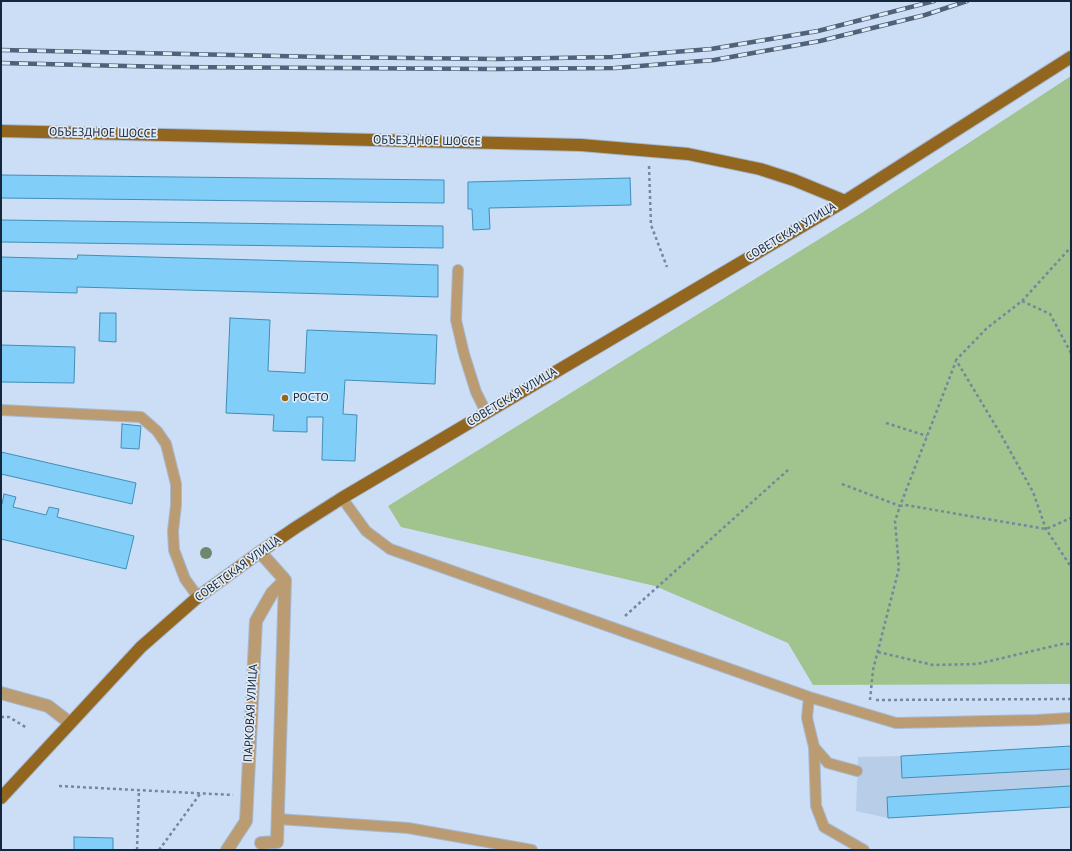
<!DOCTYPE html>
<html>
<head>
<meta charset="utf-8">
<style>
	body { margin:0 }
	#map { position:relative; width:1072px; height:851px; overflow:hidden; background:#cbdef6; font-family:"PT Sans",sans-serif }
	canvas { display:block }
	.frame { position:absolute; inset:0; border:2px solid #14273d; pointer-events:none }
</style>
</head>
<body>
<div id="map">
<canvas width="1072" height="851"></canvas>
<div class="frame"></div>
</div>
<script>
const g = document.querySelector('canvas').getContext('2d');
g.lineJoin = 'round';
function paint(path, color) {
  g.fillStyle = color;
  g.fill(path, 'evenodd');
}
function poly(rows) {
  const path = new Path2D();
  for (const r of rows) {
    path.moveTo(r[0], r[1]);
    for (let i = 2; i < r.length; i += 2) path.lineTo(r[i], r[i + 1]);
  }
  return path;
}
function trace(path, color, width, dash) {
  g.strokeStyle = color;
  g.lineWidth = width;
  g.lineCap = dash ? 'butt' : 'round';
  g.setLineDash(dash || []);
  g.stroke(path);
}
function drawText(font, color, halo, rows, align = 'center') {
  g.font = font + ' "PT Sans",sans-serif';
  g.lineWidth = 3.5;
  g.setLineDash([]);
  g.textBaseline = 'middle';
  g.strokeStyle = halo;
  g.fillStyle = color;
  for (const [text, x, y, turn = 0] of rows) {
    g.save();
    g.translate(x, y);
    g.rotate((+turn || 0) * Math.PI / 180);
    g.textAlign = isNaN(turn) ? turn : align;
    if (halo) g.strokeText(text, 0, 0);
    g.fillText(text, 0, 0);
    g.restore();
  }
}
paint(poly([
	[1071,746,1071,807,888,818,856,811,858,757,901,756]
]), '#b8cde7');
paint(poly([
	[1071,76,1071,684,813,685,788,643,655,586,401,527,388,506,863,212]
]), '#a1c38d');
const building = poly([
	[1,175,444,180,444,203,1,198,1,175],
	[630,178,631,205,489,208,490,229,473,230,472,209,468,209,468,182,630,178],
	[1,220,443,226,443,248,1,242,1,220],
	[78,255,438,265,438,297,77,287,77,293,1,291,1,257,77,259,78,255],
	[100,313,116,313,116,342,99,341,100,313],
	[230,318,270,320,268,371,305,373,307,330,437,335,435,384,345,380,343,414,357,415,355,461,322,460,323,417,307,417,307,432,273,431,274,415,226,413,230,318],
	[1,345,75,347,74,383,1,382,1,345],
	[122,424,141,426,139,449,121,448,122,424],
	[1,452,136,483,132,504,1,474,1,452],
	[4,494,16,497,13,507,46,515,49,507,59,509,57,517,134,536,126,569,1,539,1,504,2,504,4,494],
	[1071,746,1071,769,902,778,901,756,1071,746],
	[1071,786,1071,807,888,818,887,797,1071,786],
	[74,837,113,838,113,850,74,850,74,837]
]);
paint(building, '#81cef9');
trace(building, '#408eb6', 1);
const service = poly([
	[458,270,456,320,464,354,476,392,486,412],
	[1,410,141,417,157,431,166,444,176,484,176,505,173,531,174,550,185,579,198,597],
	[342,498,366,531,390,549,809,697,896,723,1037,720,1071,718],
	[809,697,807,718,814,747,828,763,857,771],
	[814,747,816,806,824,827,864,850],
	[278,819,408,828,532,850]
]);
const minor = poly([
	[260,552,285,580,277,842,261,843],
	[1,693,48,706,70,723],
	[227,850,246,821,256,621,272,593,285,580]
]);
const primary = poly([
	[1,131,581,145,688,154,760,169,794,180,845,201],
	[1,798,141,647,198,597,260,552,295,528,342,498,845,201,1071,57]
]);
trace(service, '#a6b9d1', 12);
trace(minor, '#a6b9d1', 14);
trace(primary, '#a6b9d1', 14);
trace(poly([
	[649,166,651,225,667,267],
	[1022,301,1071,247],
	[1071,353,1050,314,1022,301,987,328,956,360,1000,433,1033,492,1046,529,1071,567],
	[886,423,927,436],
	[842,484,900,506,956,361],
	[625,616,788,470],
	[878,652,933,665,977,664,1062,644,1071,644],
	[870,700,873,670,899,568,895,521,900,506,905,505,1046,529,1071,518],
	[876,700,1071,699],
	[1,717,9,717,27,728],
	[59,786,233,795],
	[137,850,139,790],
	[159,850,200,794]
]), '#74879e', 2.5, [3, 3]);
trace(service, '#bb9c72', 10);
trace(minor, '#bb9c72', 12);
trace(primary, '#93661f', 12);
const rail = poly([
	[1,50,324,57,497,59,612,57,711,49,818,31,934,1],
	[1,63,168,67,496,69,615,68,714,60,820,41,925,15,967,1]
]);
trace(rail, '#4f6279', 4.5);
trace(rail, '#e1ebf7', 3, [9]);
g.fillStyle = '#6e8870';
for (const [x, y] of [
	[206,553]
]) {
  g.beginPath();
  g.arc(x, y, 6, 0, 2 * Math.PI);
  g.fill();
}
for (const [x, y, r, color] of [
	[285,398,4,"#956515"]
]) {
  const dot = new Path2D();
  dot.arc(x, y, r, 0, 2 * Math.PI);
  g.fillStyle = color;
  g.fill(dot);
  trace(dot, '#e1ebf7', 1.5);
}
drawText('12px', '#14273d', '#e1ebf7', [
	["ОБЪЕЗДНОЕ ШОССЕ",103,133,1],
	["ОБЪЕЗДНОЕ ШОССЕ",427,141,1],
	["СОВЕТСКАЯ УЛИЦА",791,232,-31],
	["СОВЕТСКАЯ УЛИЦА",512,397,-31],
	["СОВЕТСКАЯ УЛИЦА",238,569,-36],
	["ПАРКОВАЯ УЛИЦА",251,713,-87]
]);
drawText('12px', '#14273d', '#e1ebf7', [
	["РОСТО",293,398]
], 'left');
</script>
</body>
</html>
